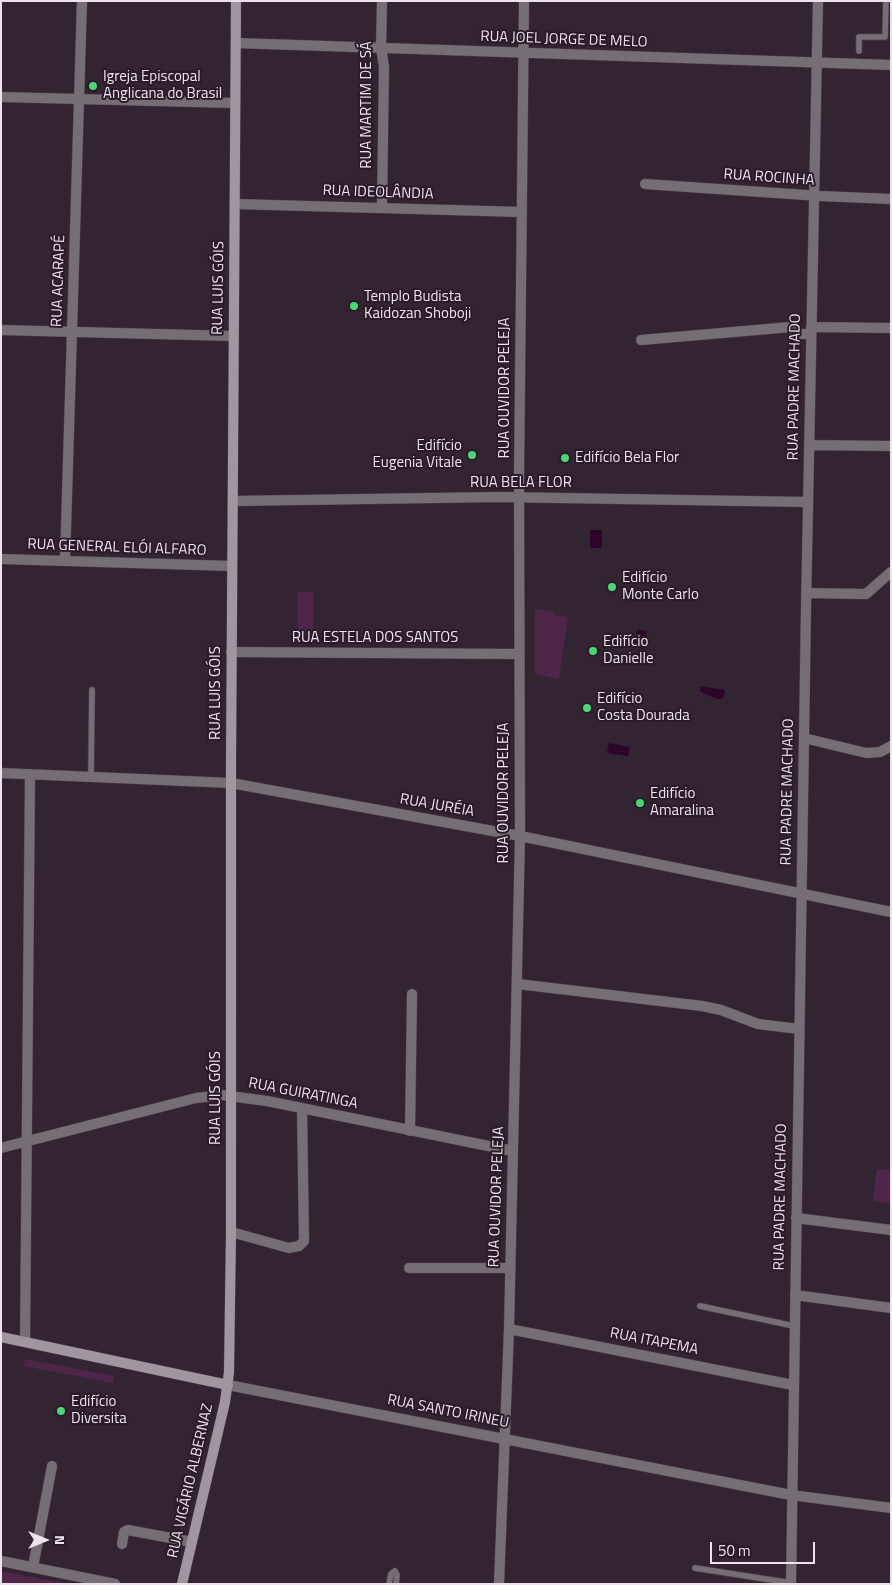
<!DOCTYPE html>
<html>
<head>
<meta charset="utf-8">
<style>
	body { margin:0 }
	#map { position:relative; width:892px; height:1585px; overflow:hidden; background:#332432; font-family:"Titillium Web",sans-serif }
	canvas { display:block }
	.frame { position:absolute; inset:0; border:2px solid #eee3ec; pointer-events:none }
	.north { position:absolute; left:20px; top:1515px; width:50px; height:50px; -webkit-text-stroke:4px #291b28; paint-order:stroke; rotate:90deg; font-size:14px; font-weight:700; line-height:20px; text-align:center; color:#eee3ec }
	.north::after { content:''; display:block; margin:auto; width:18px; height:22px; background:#eee3ec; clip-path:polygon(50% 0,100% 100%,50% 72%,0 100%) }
	.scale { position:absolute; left:710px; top:1542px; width:105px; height:22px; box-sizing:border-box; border:2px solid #eee3ec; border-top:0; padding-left:6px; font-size:15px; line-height:18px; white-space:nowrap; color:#eee3ec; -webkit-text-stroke:4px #291b28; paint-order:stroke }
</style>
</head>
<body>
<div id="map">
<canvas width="892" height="1585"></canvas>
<div class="frame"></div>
<div class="north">N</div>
<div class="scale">50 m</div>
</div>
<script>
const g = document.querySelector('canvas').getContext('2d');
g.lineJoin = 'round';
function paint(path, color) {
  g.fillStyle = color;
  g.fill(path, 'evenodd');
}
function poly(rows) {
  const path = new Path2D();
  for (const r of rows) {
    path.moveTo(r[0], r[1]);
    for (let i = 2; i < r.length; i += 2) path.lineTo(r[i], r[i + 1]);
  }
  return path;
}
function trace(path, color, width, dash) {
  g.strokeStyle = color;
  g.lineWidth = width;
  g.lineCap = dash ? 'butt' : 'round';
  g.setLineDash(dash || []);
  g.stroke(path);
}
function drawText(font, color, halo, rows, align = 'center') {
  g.font = font + ' "Titillium Web",sans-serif';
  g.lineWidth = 4;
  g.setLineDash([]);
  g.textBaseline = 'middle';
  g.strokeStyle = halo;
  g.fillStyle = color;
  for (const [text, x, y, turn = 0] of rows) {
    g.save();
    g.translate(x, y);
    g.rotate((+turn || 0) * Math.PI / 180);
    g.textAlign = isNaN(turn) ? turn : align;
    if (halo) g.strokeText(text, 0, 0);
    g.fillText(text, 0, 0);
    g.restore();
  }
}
paint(poly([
	[297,592,313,592,313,635,298,635],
	[535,609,554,612,554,615,568,617,559,679,535,674],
	[877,1169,891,1170,891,1203,873,1201],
	[25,1359,114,1376,113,1383,23,1366],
	[1,1571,70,1584,1,1584]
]), '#4e264a');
paint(poly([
	[590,530,602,530,602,548,590,548],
	[637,629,647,631,644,649,634,647],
	[701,686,725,690,723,699,717,699,703,693,700,691],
	[609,743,630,747,628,756,607,753]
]), '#2d052b');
const lane = poly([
	[859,51,859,37,885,37,886,1],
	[91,776,92,690],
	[700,1306,794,1326],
	[695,1568,791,1583],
	[389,1584,391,1574,395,1571,397,1575,396,1584]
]);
const street = poly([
	[382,1,381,48,384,66,382,208],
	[236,43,891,65],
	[1,97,235,103],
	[645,184,820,196,891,199],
	[235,204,521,212],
	[811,327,891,328],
	[1,330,233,336],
	[641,340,791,327,797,334,811,334],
	[809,445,891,446],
	[233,501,499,497,808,502],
	[1,559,232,566],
	[65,561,82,1],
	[806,593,866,594,891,572],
	[231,652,519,654],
	[804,738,866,753,880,752,891,746],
	[1,773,231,783,520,836,891,912],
	[518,984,702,1006,721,1010,758,1024,799,1029],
	[410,1131,412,994],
	[1,1148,196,1098,222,1095,267,1101,513,1151],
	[796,1218,891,1230],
	[231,1232,289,1248,299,1246,304,1241,302,1109],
	[409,1268,510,1268],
	[795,1295,891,1308],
	[509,1329,793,1385],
	[25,1342,30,774],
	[228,1385,791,1495,891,1508],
	[122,1544,124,1532,128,1530,192,1542],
	[1,1561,115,1584],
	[33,1567,52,1466],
	[499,1584,509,1329,520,836,519,477,524,1],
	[791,1584,806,607,818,1]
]);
const secondary = poly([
	[1,1337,228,1385],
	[182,1584,225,1402,229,1372,231,1232,231,763,236,1]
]);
trace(lane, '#4d3f4c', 7);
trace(street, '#4d3f4c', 11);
trace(secondary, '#4d3f4c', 11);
trace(lane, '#766e75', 5.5);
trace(street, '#766e75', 10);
trace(secondary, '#a195a0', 10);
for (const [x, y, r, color] of [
	[93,86,5,"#4ad778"],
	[354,306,5,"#4ad778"],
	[472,455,5,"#4ad778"],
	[565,458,5,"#4ad778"],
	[612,587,5,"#4ad778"],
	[593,651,5,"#4ad778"],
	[587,708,5,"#4ad778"],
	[640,803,5,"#4ad778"],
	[61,1411,5,"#4ad778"]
]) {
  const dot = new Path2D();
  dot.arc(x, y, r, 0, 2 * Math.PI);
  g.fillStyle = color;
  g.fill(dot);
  trace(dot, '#291b28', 2);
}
drawText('15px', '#eee3ec', '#291b28', [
	["RUA JOEL JORGE DE MELO",564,40,2],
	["RUA MARTIM DE SÁ",367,105,-90],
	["RUA ROCINHA",769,178,4],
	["RUA IDEOLÂNDIA",378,193,2],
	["RUA ACARAPÉ",59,281,-88],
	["RUA LUIS GÓIS",219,288,-89],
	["RUA PADRE MACHADO",795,387,-89],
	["RUA OUVIDOR PELEJA",505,388,-90],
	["RUA BELA FLOR",521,483],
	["RUA GENERAL ELÓI ALFARO",117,548,2],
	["RUA ESTELA DOS SANTOS",375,638],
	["RUA LUIS GÓIS",216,693,-90],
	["RUA PADRE MACHADO",788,792,-89],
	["RUA OUVIDOR PELEJA",504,793,-90],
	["RUA JURÉIA",437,806,10],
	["RUA GUIRATINGA",303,1094,11],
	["RUA LUIS GÓIS",216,1098,-90],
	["RUA OUVIDOR PELEJA",497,1197,-88],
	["RUA PADRE MACHADO",781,1197,-89],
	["RUA ITAPEMA",654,1342,11],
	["RUA SANTO IRINEU",448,1412,11],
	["RUA VIGÁRIO ALBERNAZ",191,1481,-77]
]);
drawText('15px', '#eee3ec', '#291b28', [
	["Igreja Episcopal",103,77],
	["Anglicana do Brasil",103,94],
	["Templo Budista",364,297],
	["Kaidozan Shoboji",364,314],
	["Edifício",462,446,"right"],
	["Eugenia Vitale",462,463,"right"],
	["Edifício Bela Flor",575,458],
	["Edifício",622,578],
	["Monte Carlo",622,595],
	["Edifício",603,642],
	["Danielle",603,659],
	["Edifício",597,699],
	["Costa Dourada",597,716],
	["Edifício",650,794],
	["Amaralina",650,811],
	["Edifício",71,1402],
	["Diversita",71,1419]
], 'left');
</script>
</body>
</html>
